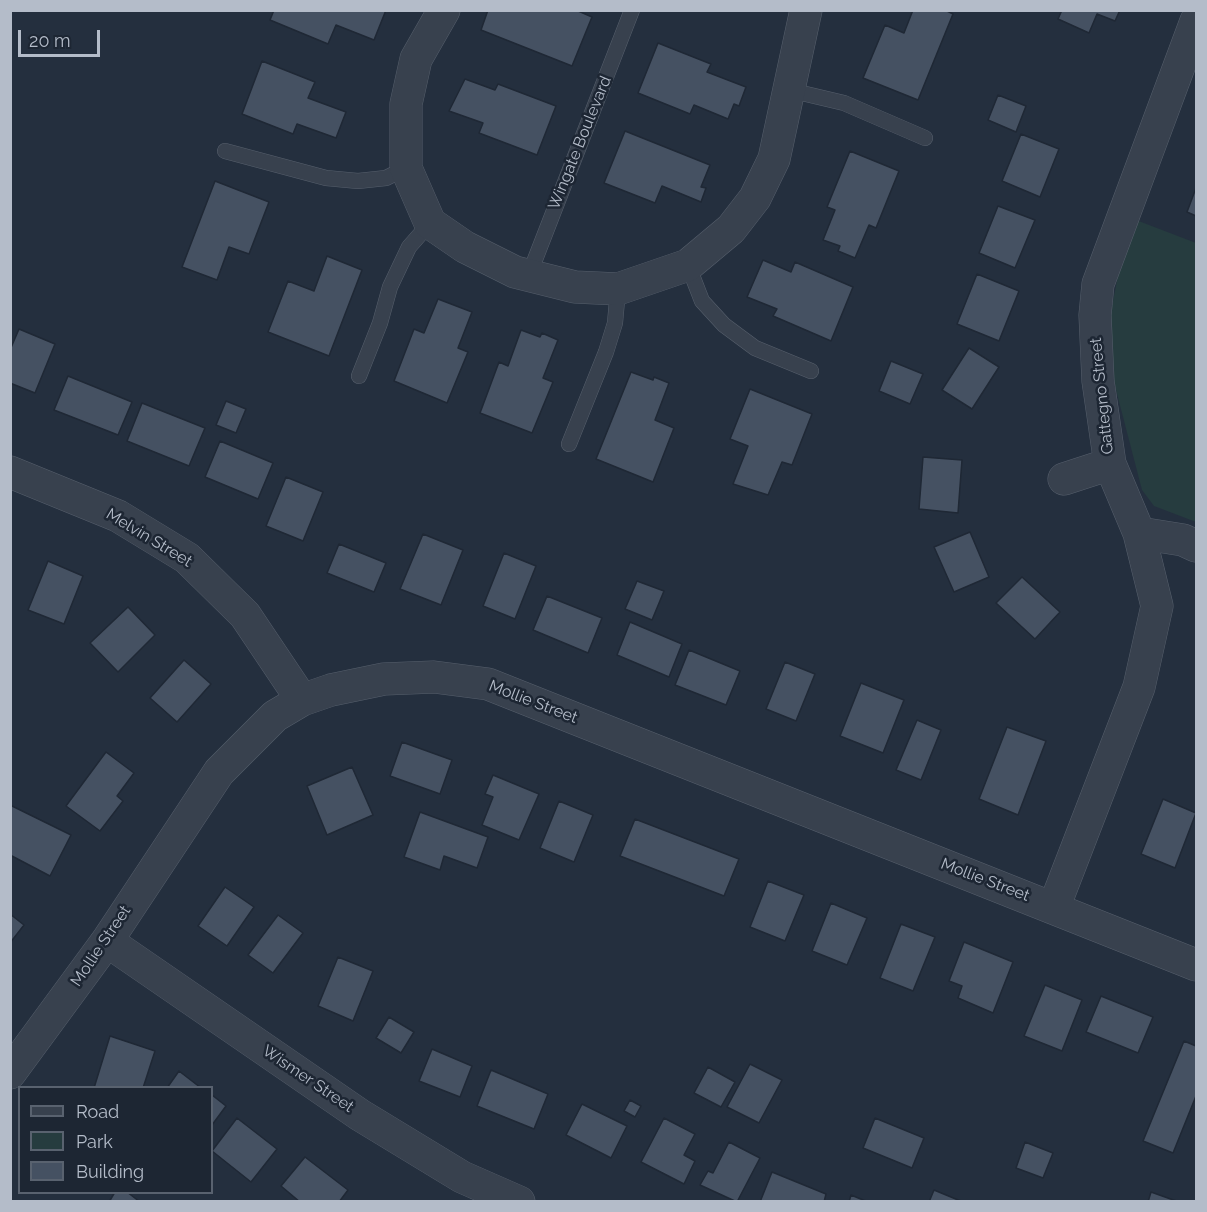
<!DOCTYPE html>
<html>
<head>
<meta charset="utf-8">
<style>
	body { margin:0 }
	#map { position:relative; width:1207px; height:1212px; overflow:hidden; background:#242f3e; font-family:Raleway,sans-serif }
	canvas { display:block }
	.frame { position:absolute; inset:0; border:12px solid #b4bcc9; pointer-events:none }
	.legend { position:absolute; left:18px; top:1086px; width:195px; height:108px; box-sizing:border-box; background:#1d2633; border:2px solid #59626f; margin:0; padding:8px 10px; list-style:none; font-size:18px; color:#b4bcc9 }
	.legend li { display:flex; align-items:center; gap:12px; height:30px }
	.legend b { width:30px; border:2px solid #59626f }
	.scale { position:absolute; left:18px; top:30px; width:82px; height:27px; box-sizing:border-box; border:3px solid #b4bcc9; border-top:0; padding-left:8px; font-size:18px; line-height:21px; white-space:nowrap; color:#b4bcc9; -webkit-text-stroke:4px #1d2633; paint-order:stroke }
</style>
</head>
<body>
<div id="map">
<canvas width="1207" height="1212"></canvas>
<div class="frame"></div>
<ul class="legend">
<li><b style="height:8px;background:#38414e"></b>Road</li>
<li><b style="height:16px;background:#263c3f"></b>Park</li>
<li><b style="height:16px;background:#455162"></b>Building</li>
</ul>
<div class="scale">20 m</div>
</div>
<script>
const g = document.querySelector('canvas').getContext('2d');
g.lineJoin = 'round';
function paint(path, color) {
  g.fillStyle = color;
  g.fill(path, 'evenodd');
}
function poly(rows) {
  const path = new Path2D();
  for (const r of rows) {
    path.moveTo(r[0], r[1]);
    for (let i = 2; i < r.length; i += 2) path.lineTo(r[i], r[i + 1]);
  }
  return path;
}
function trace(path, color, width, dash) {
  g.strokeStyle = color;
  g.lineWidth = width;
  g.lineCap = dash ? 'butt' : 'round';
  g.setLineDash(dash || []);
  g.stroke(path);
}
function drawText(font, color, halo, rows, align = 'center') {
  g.font = font + ' Raleway,sans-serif';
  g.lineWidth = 5;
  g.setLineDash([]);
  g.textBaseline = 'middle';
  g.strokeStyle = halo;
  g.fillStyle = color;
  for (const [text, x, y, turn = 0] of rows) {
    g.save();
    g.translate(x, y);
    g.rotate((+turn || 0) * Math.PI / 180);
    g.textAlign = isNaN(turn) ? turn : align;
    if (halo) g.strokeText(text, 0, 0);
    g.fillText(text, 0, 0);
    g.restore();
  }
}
paint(poly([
	[1136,220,1196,243,1196,522,1154,506,1142,490,1109,363,1109,321,1123,251]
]), '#263c3f');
const building = poly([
	[274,10,386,10,374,40,336,25,328,44,270,20,274,10],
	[488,10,576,10,592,17,572,66,481,30,488,10],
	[913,10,945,10,953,14,918,100,863,78,885,25,904,33,913,10],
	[1062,10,1120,10,1115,21,1097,14,1089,33,1058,19,1062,10],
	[658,43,711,64,707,72,746,87,739,106,734,104,728,119,694,105,690,114,638,93,658,43],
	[262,61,315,82,308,98,346,112,336,138,297,124,293,134,242,114,262,61],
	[465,79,495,90,498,84,556,106,537,155,479,133,483,123,449,111,465,79],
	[998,95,1026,106,1016,132,988,120,998,95],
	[625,131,710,165,701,187,706,188,701,202,662,186,655,203,604,183,625,131],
	[1021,134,1059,149,1040,197,1002,181,1021,134],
	[850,151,899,171,876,228,869,225,855,258,838,251,840,246,823,240,835,210,827,207,850,151],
	[215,181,269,202,249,254,229,247,217,280,182,267,215,181],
	[1196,188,1196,216,1187,212,1196,188],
	[998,206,1035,220,1015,268,979,253,998,206],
	[327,256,362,270,329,356,268,332,288,281,314,291,327,256],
	[763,260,791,272,795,262,853,287,831,341,773,316,777,309,747,297,763,260],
	[977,274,1019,291,999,341,957,324,977,274],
	[438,299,472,312,458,348,468,352,447,403,394,381,414,329,424,333,438,299],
	[19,329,55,344,35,393,10,383,10,350,19,329],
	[521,330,540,337,542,333,558,340,543,378,553,382,532,433,480,413,499,362,508,366,521,330],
	[969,348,999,367,972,409,942,390,969,348],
	[891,361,923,374,910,404,879,391,891,361],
	[631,372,653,380,654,377,669,383,655,420,674,428,653,482,596,459,631,372],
	[68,376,132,402,118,435,54,410,68,376],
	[750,389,812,414,792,465,782,462,768,495,733,484,748,446,730,439,750,389],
	[226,401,246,409,236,433,216,425,226,401],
	[142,403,205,428,189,466,127,441,142,403],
	[220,441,273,463,258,499,205,477,220,441],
	[923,457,962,460,958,513,919,509,923,457],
	[286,477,323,492,303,541,266,526,286,477],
	[970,532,989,577,954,592,934,547,970,532],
	[423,534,463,550,441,605,400,589,423,534],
	[339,544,386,563,374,592,327,573,339,544],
	[504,553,536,566,515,619,483,606,504,553],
	[48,561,83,576,64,624,28,610,48,561],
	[1022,577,1060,612,1035,639,996,603,1022,577],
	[637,581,664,591,652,620,625,609,637,581],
	[547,596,602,618,588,653,533,630,547,596],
	[128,607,155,635,118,672,90,643,128,607],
	[630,622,682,644,669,677,617,655,630,622],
	[689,650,740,671,726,705,675,685,689,650],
	[184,660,211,684,177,722,150,698,184,660],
	[785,662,815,674,796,721,766,709,785,662],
	[861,683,904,700,883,753,840,736,861,683],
	[917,720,941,730,921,780,896,770,917,720],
	[1007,727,1046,741,1018,815,979,799,1007,727],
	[402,742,452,760,440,794,390,776,402,742],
	[106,752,134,773,117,796,123,801,100,831,66,806,106,752],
	[352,767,373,815,327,835,307,786,352,767],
	[493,775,539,794,519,840,482,825,493,797,485,794,493,775],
	[1163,799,1196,813,1175,868,1141,854,1163,799],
	[559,801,593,815,574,862,540,848,559,801],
	[10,805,71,835,50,876,10,855,10,805],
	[420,812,488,837,477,868,444,856,440,870,404,857,420,812],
	[635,819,739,859,724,896,620,856,635,819],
	[768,881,804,895,785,941,750,927,768,881],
	[225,887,254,907,227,946,198,926,225,887],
	[831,903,867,918,847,965,812,951,831,903],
	[10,914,24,925,10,943,10,914],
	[278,915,303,933,273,973,248,955,278,915],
	[901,924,935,937,913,991,880,978,901,924],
	[964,942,1013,962,993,1013,958,998,962,986,949,981,964,942],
	[338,957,373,971,353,1021,318,1006,338,957],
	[1045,985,1082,1000,1062,1051,1024,1036,1045,985],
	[1101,996,1153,1017,1138,1053,1086,1032,1101,996],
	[389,1017,414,1032,401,1053,376,1038,389,1017],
	[110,1036,155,1051,143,1088,94,1088,110,1036],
	[1184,1041,1196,1046,1196,1096,1173,1153,1143,1141,1184,1041],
	[432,1049,472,1066,460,1097,419,1081,432,1049],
	[750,1064,782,1080,759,1123,727,1107,750,1064],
	[708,1067,735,1082,721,1107,694,1093,708,1067],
	[491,1070,548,1094,534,1129,477,1106,491,1070],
	[179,1071,201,1088,167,1088,179,1071],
	[212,1095,226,1106,212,1125,212,1095],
	[630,1100,641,1106,635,1117,624,1111,630,1100],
	[582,1104,627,1126,611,1158,566,1135,582,1104],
	[237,1118,277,1149,251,1182,212,1151,237,1118],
	[664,1118,695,1134,684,1155,695,1161,684,1184,641,1162,664,1118],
	[875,1118,924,1138,912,1168,863,1148,875,1118],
	[729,1142,760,1158,737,1202,700,1185,708,1171,713,1173,729,1142],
	[1025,1142,1053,1153,1043,1178,1016,1168,1025,1142],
	[305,1157,348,1190,339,1202,300,1202,281,1186,305,1157],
	[772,1172,826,1194,824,1202,760,1202,772,1172],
	[934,1190,963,1202,929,1202,934,1190],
	[115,1192,127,1192,140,1202,109,1202,115,1192],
	[1151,1192,1179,1202,1148,1202,1151,1192],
	[851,1195,868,1202,849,1202,851,1195]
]);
paint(building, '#455162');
trace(building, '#1f2835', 1.5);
const lane = poly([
	[789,90,844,103,925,138],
	[225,151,326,178,358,181,386,178,406,168],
	[688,265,702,301,724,325,755,348,811,371],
	[529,275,632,10],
	[359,376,380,323,390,287,409,247,430,223],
	[569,444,606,352,615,323,618,289]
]);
const street = poly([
	[444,10,416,59,406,104,406,168,430,223,465,247,515,272,575,287,618,289,688,265,731,229,755,198,774,159,806,10],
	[10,472,118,516,187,558,245,615,302,700],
	[1064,479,1110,464],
	[1139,533,1183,540,1196,546],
	[1054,907,1139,687,1157,606,1139,533,1110,464,1098,381,1095,315,1098,284,1196,21],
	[107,941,360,1115,462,1177,519,1202],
	[10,1073,107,941,219,772,275,716,302,700,331,690,384,679,434,677,488,684,1196,965]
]);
trace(lane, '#565f6c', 16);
trace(street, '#565f6c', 33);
trace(lane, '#38414e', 15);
trace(street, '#38414e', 32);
drawText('16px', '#b4bcc9', '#1d2633', [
	["Wingate Boulevard",580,143,-68],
	["Gattegno Street",1102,396,-96],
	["Melvin Street",149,538,31],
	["Mollie Street",533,702,21],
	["Mollie Street",985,880,21],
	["Mollie Street",101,946,-56],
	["Wismer Street",308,1079,34]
]);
</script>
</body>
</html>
